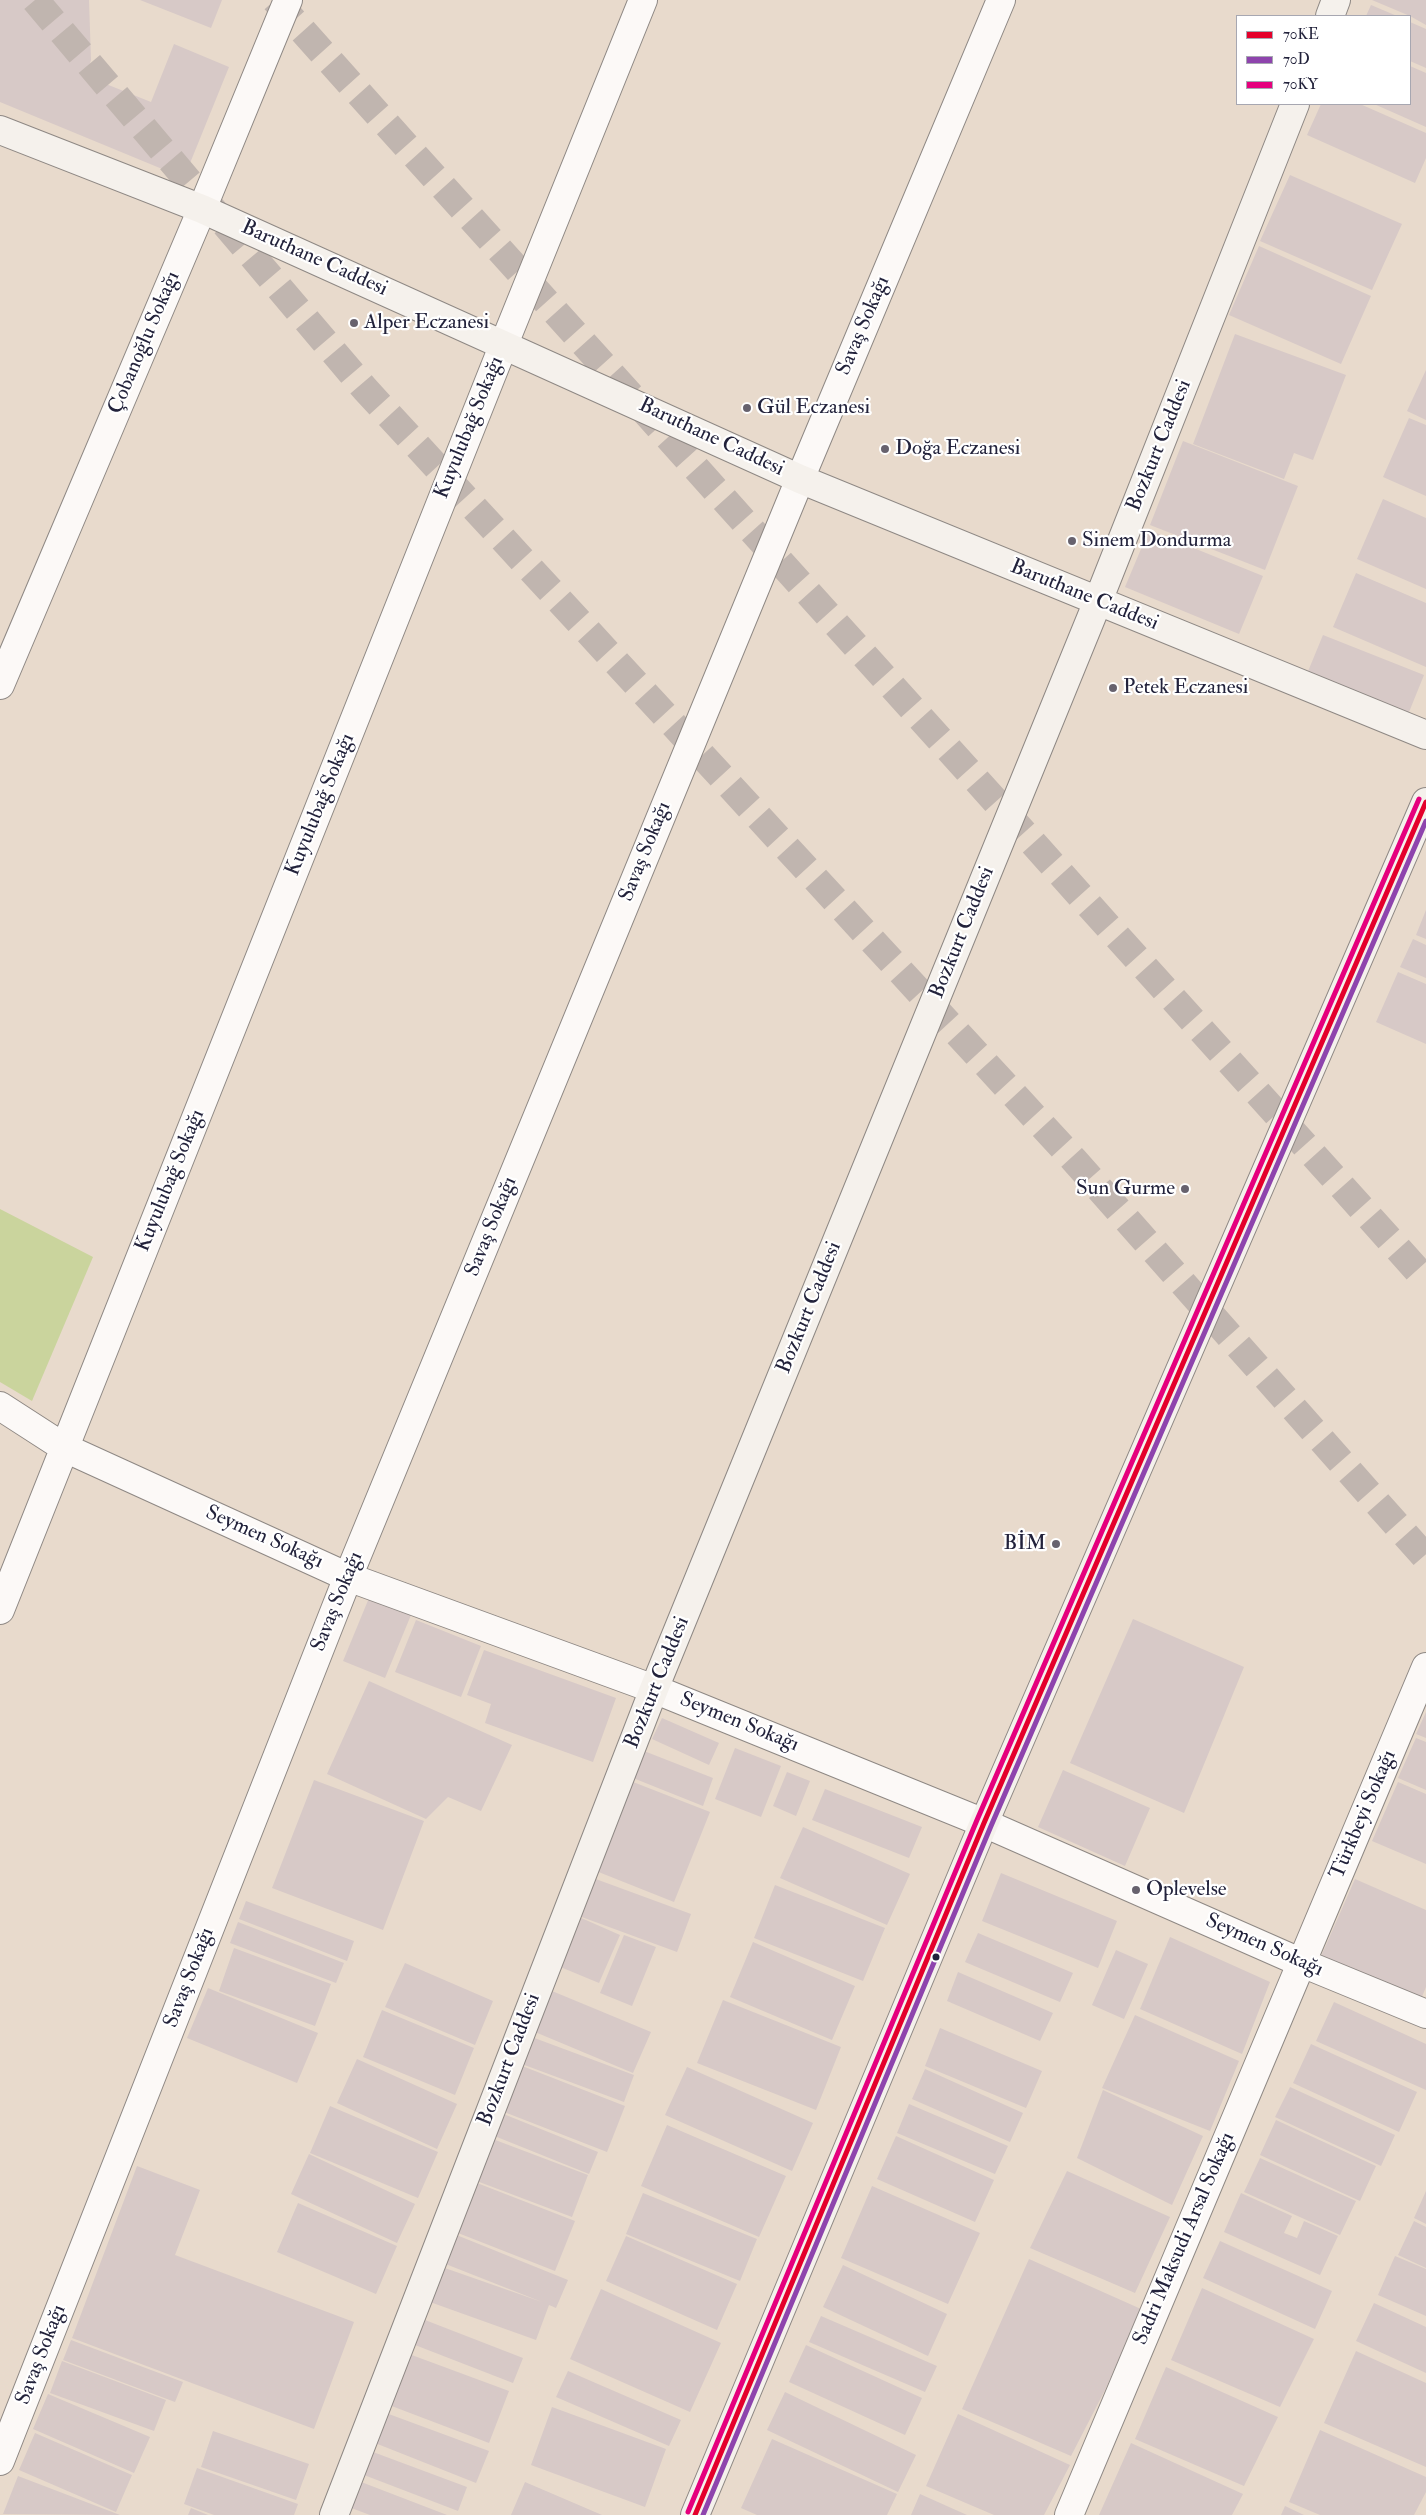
<!DOCTYPE html>
<html>
<head>
<meta charset="utf-8">
<style>
	body { margin:0 }
	#map { position:relative; width:1426px; height:2515px; overflow:hidden; background:#e8dacc; font-family:"IM FELL Double Pica",serif }
	canvas { display:block }
	.legend { position:absolute; left:1236px; top:15px; width:175px; height:90px; box-sizing:border-box; background:#fff; border:1px solid #a7a7b1; margin:0; padding:6px 9px; list-style:none; font-size:15px; color:#22223b }
	.legend li { display:flex; align-items:center; gap:10px; height:25px }
	.legend b { width:25px; border:1px solid #a7a7b1 }
</style>
</head>
<body>
<div id="map">
<canvas width="1426" height="2515"></canvas>
<ul class="legend">
<li><b style="height:6px;background:#e4002b"></b>70KE</li>
<li><b style="height:6px;background:#8e44ad"></b>70D</li>
<li><b style="height:6px;background:#e5007d"></b>70KY</li>
</ul>
</div>
<script>
const g = document.querySelector('canvas').getContext('2d');
g.lineJoin = 'round';
function paint(path, color) {
  g.fillStyle = color;
  g.fill(path, 'evenodd');
}
function poly(rows) {
  const path = new Path2D();
  for (const r of rows) {
    path.moveTo(r[0], r[1]);
    for (let i = 2; i < r.length; i += 2) path.lineTo(r[i], r[i + 1]);
  }
  return path;
}
function trace(path, color, width, dash) {
  g.strokeStyle = color;
  g.lineWidth = width;
  g.lineCap = dash ? 'butt' : 'round';
  g.setLineDash(dash || []);
  g.stroke(path);
}
function drawText(font, color, halo, rows, align = 'center') {
  g.font = font + ' "IM FELL Double Pica",serif';
  g.lineWidth = 4.5;
  g.setLineDash([]);
  g.textBaseline = 'middle';
  g.strokeStyle = halo;
  g.fillStyle = color;
  for (const [text, x, y, turn = 0] of rows) {
    g.save();
    g.translate(x, y);
    g.rotate((+turn || 0) * Math.PI / 180);
    g.textAlign = isNaN(turn) ? turn : align;
    if (halo) g.strokeText(text, 0, 0);
    g.fillText(text, 0, 0);
    g.restore();
  }
}
paint(poly([
	[0,1209,93,1257,32,1401,0,1382]
]), '#cad49d');
paint(poly([
	[0,0,89,0,91,60,86,76,151,102,174,44,229,67,184,178,0,102],
	[140,0,222,0,211,28],
	[1372,0,1426,0,1426,25,1410,16],
	[1371,5,1397,16,1366,16],
	[1410,22,1426,29,1426,68,1410,61],
	[1410,66,1426,73,1426,127,1374,104,1410,104],
	[1321,104,1360,104,1426,133,1426,158,1415,183,1307,135],
	[1290,175,1402,224,1372,290,1260,241],
	[1259,246,1371,296,1341,364,1229,315],
	[1235,334,1346,375,1313,460,1294,453,1284,479,1193,444],
	[1426,370,1426,420,1407,411],
	[1409,418,1426,425,1426,496,1383,477],
	[1183,441,1298,486,1265,570,1150,525],
	[1383,499,1426,518,1426,589,1357,559],
	[1149,530,1263,576,1239,634,1125,587],
	[1356,573,1426,603,1426,667,1333,627],
	[1323,635,1424,675,1405,722,1304,681],
	[1426,910,1426,939,1416,935],
	[1413,939,1426,945,1426,978,1400,967],
	[1398,972,1426,984,1426,1044,1376,1022],
	[369,1598,411,1615,385,1678,343,1661],
	[1133,1619,1244,1667,1184,1813,1070,1763],
	[416,1620,481,1646,461,1697,395,1672],
	[484,1650,616,1698,593,1762,485,1723,491,1704,467,1695],
	[369,1681,512,1745,481,1811,448,1797,426,1819,327,1774],
	[1426,1712,1426,1738,1416,1734],
	[662,1718,719,1743,709,1765,652,1739],
	[1416,1738,1426,1742,1426,1790,1398,1778],
	[735,1748,781,1766,761,1817,715,1799],
	[644,1751,713,1778,703,1806,633,1778],
	[1063,1770,1150,1808,1125,1866,1038,1827],
	[787,1772,810,1781,796,1816,773,1806],
	[314,1780,424,1821,383,1930,272,1888],
	[628,1780,710,1812,674,1902,591,1869],
	[1398,1782,1426,1794,1426,1864,1372,1841],
	[825,1789,922,1827,909,1858,812,1820],
	[803,1827,910,1874,887,1925,780,1878],
	[1001,1873,1117,1921,1098,1968,982,1921],
	[593,1878,691,1914,677,1952,579,1916],
	[1355,1879,1426,1910,1426,1987,1419,2004,1319,1961],
	[775,1885,885,1928,863,1981,754,1938],
	[246,1901,354,1941,347,1961,239,1919],
	[579,1917,620,1935,599,1983,558,1966],
	[238,1922,344,1963,336,1983,230,1943],
	[978,1933,1073,1973,1060,2002,965,1962],
	[624,1935,656,1947,632,2006,600,1993],
	[1170,1937,1270,1982,1242,2054,1140,2009],
	[753,1942,855,1986,832,2040,730,1997],
	[234,1948,331,1984,315,2026,219,1991],
	[1116,1950,1148,1964,1124,2019,1092,2005],
	[405,1963,493,2001,475,2045,385,2007],
	[958,1972,1053,2013,1040,2041,947,2001],
	[208,1988,318,2033,297,2083,187,2038],
	[552,1991,651,2032,633,2073,535,2032],
	[723,2000,841,2047,816,2110,697,2063],
	[1334,2002,1426,2044,1426,2090,1316,2041],
	[382,2010,474,2048,455,2095,363,2057],
	[1135,2015,1239,2061,1210,2131,1102,2088],
	[940,2028,1042,2071,1026,2108,925,2066],
	[529,2036,634,2075,624,2102,519,2063],
	[1311,2044,1417,2092,1399,2132,1293,2083],
	[357,2059,457,2104,437,2149,337,2103],
	[517,2064,625,2106,607,2152,499,2110],
	[687,2067,813,2123,792,2171,665,2115],
	[925,2069,1023,2113,1010,2142,912,2099],
	[1290,2087,1395,2135,1381,2166,1275,2117],
	[1103,2090,1203,2136,1172,2205,1077,2158],
	[909,2104,1008,2146,995,2174,897,2133],
	[330,2106,438,2152,418,2198,310,2153],
	[501,2113,598,2152,589,2174,492,2135],
	[1276,2120,1376,2166,1360,2201,1260,2155],
	[667,2125,786,2176,759,2237,641,2186],
	[896,2136,994,2180,975,2222,877,2179],
	[490,2138,588,2175,572,2217,474,2180],
	[309,2154,415,2204,397,2243,291,2194],
	[1260,2158,1356,2201,1340,2235,1244,2192],
	[137,2166,200,2190,175,2255,354,2322,314,2429,72,2338],
	[1067,2171,1170,2217,1135,2293,1030,2248],
	[477,2183,575,2221,555,2271,458,2233],
	[872,2186,980,2233,948,2304,841,2258],
	[1426,2191,1426,2224,1414,2218],
	[643,2193,757,2239,740,2281,626,2234],
	[1241,2193,1292,2216,1284,2233,1297,2238,1304,2221,1338,2236,1320,2275,1224,2232],
	[298,2203,397,2246,376,2294,277,2252],
	[1414,2221,1426,2227,1426,2268,1398,2255],
	[454,2234,568,2280,556,2308,549,2305,536,2340,430,2302,442,2267,542,2302,443,2263],
	[626,2236,737,2284,717,2330,606,2281],
	[1220,2241,1332,2291,1315,2329,1203,2278],
	[1395,2256,1426,2269,1426,2316,1378,2295],
	[1029,2259,1141,2309,1106,2388,1071,2456,962,2409],
	[843,2265,947,2314,928,2356,823,2307],
	[1202,2288,1314,2339,1280,2407,1171,2360],
	[601,2289,721,2343,690,2412,570,2359],
	[1374,2303,1426,2327,1426,2373,1356,2341],
	[821,2316,937,2366,925,2392,809,2342],
	[425,2320,523,2358,513,2383,415,2345],
	[71,2340,183,2382,175,2402,63,2360],
	[806,2345,922,2398,905,2435,789,2382],
	[1356,2351,1426,2383,1426,2467,1324,2423],
	[409,2354,509,2391,489,2443,389,2405],
	[62,2361,166,2400,154,2431,50,2393],
	[1166,2367,1278,2417,1244,2486,1135,2439],
	[568,2371,681,2420,669,2446,556,2397],
	[785,2392,916,2455,898,2492,767,2430],
	[48,2394,150,2437,134,2473,33,2429],
	[552,2407,666,2449,645,2507,531,2465],
	[386,2413,489,2451,476,2483,375,2443],
	[958,2414,1070,2465,1044,2515,994,2515,926,2486],
	[1320,2430,1426,2477,1426,2492,1414,2515,1320,2515,1289,2502],
	[213,2431,309,2464,296,2500,201,2467],
	[35,2433,132,2475,116,2512,19,2470],
	[772,2439,897,2494,887,2515,757,2515,741,2508],
	[1131,2443,1243,2494,1232,2515,1099,2515],
	[373,2452,467,2487,458,2511,364,2475],
	[197,2468,298,2504,294,2515,214,2515,184,2504],
	[18,2476,120,2515,3,2514],
	[356,2480,447,2515,370,2515,346,2506],
	[525,2482,602,2515,511,2515],
	[920,2494,967,2515,911,2515],
	[1285,2506,1304,2515,1281,2515],
	[191,2508,208,2515,188,2515]
]), '#d7c9c7');
trace(poly([
	[35,0,365,389,1074,1160,1426,1558],
	[275,0,1426,1280]
]), '#c0b5af', 28, [28, 14]);
const street = poly([
	[0,685,202,209,288,0],
	[0,1406,65,1448,348,1577,654,1689,984,1823,1302,1963,1426,2014],
	[0,1610,504,344,643,0],
	[0,2461,348,1577,800,479,1001,0],
	[1069,2515,1426,1667]
]);
const secondary = poly([
	[1330,16,1336,0],
	[0,130,202,209,800,479,1426,735],
	[334,2515,654,1689,1098,601,1295,104],
	[695,2515,984,1823,1426,802]
]);
trace(street, '#8e8884', 30);
trace(secondary, '#8e8884', 30);
trace(street, '#fcf9f7', 28);
trace(secondary, '#f5f1ec', 28);
trace(poly([
	[695,2515,984,1823,1426,802]
]), '#e4002b', 5);
trace(poly([
	[703,2515,991,1826,1426,821]
]), '#8e44ad', 5);
trace(poly([
	[688,2512,977,1820,1419,799]
]), '#e5007d', 5);
for (const [x, y, r, color] of [
	[354,323,5,"#67626e"],
	[747,408,5,"#67626e"],
	[885,449,5,"#67626e"],
	[1072,541,5,"#67626e"],
	[1113,688,5,"#67626e"],
	[1185,1189,5,"#67626e"],
	[1056,1544,5,"#67626e"],
	[1136,1890,5,"#67626e"],
	[936,1957,4.5,"#22223b"]
]) {
  const dot = new Path2D();
  dot.arc(x, y, r, 0, 2 * Math.PI);
  g.fillStyle = color;
  g.fill(dot);
  trace(dot, '#fff', 2);
}
drawText('21px', '#22223b', '#fff', [
	["Baruthane Caddesi",314,259,24],
	["Savaş Sokağı",864,326,-67],
	["Çobanoğlu Sokağı",145,343,-67],
	["Kuyulubağ Sokağı",470,428,-68],
	["Baruthane Caddesi",711,438,25],
	["Bozkurt Caddesi",1160,446,-68],
	["Baruthane Caddesi",1084,596,22],
	["Kuyulubağ Sokağı",321,805,-68],
	["Savaş Sokağı",646,852,-68],
	["Bozkurt Caddesi",963,933,-68],
	["Kuyulubağ Sokağı",171,1181,-68],
	["Savaş Sokağı",492,1227,-68],
	["Bozkurt Caddesi",810,1308,-68],
	["Seymen Sokağı",264,1538,24],
	["Savaş Sokağı",338,1602,-68],
	["Bozkurt Caddesi",658,1683,-68],
	["Seymen Sokağı",739,1723,22],
	["Türkbeyi Sokağı",1364,1815,-67],
	["Seymen Sokağı",1264,1946,24],
	["Savaş Sokağı",190,1978,-69],
	["Bozkurt Caddesi",510,2060,-69],
	["Sadri Maksudi Arsal Sokağı",1185,2239,-67],
	["Savaş Sokağı",42,2355,-69]
]);
drawText('21px', '#22223b', '#fff', [
	["Alper Eczanesi",364,323],
	["Gül Eczanesi",757,408],
	["Doğa Eczanesi",895,449],
	["Sinem Dondurma",1082,541],
	["Petek Eczanesi",1123,688],
	["Sun Gurme",1175,1189,"right"],
	["BİM",1046,1544,"right"],
	["Oplevelse",1146,1890]
], 'left');
</script>
</body>
</html>
